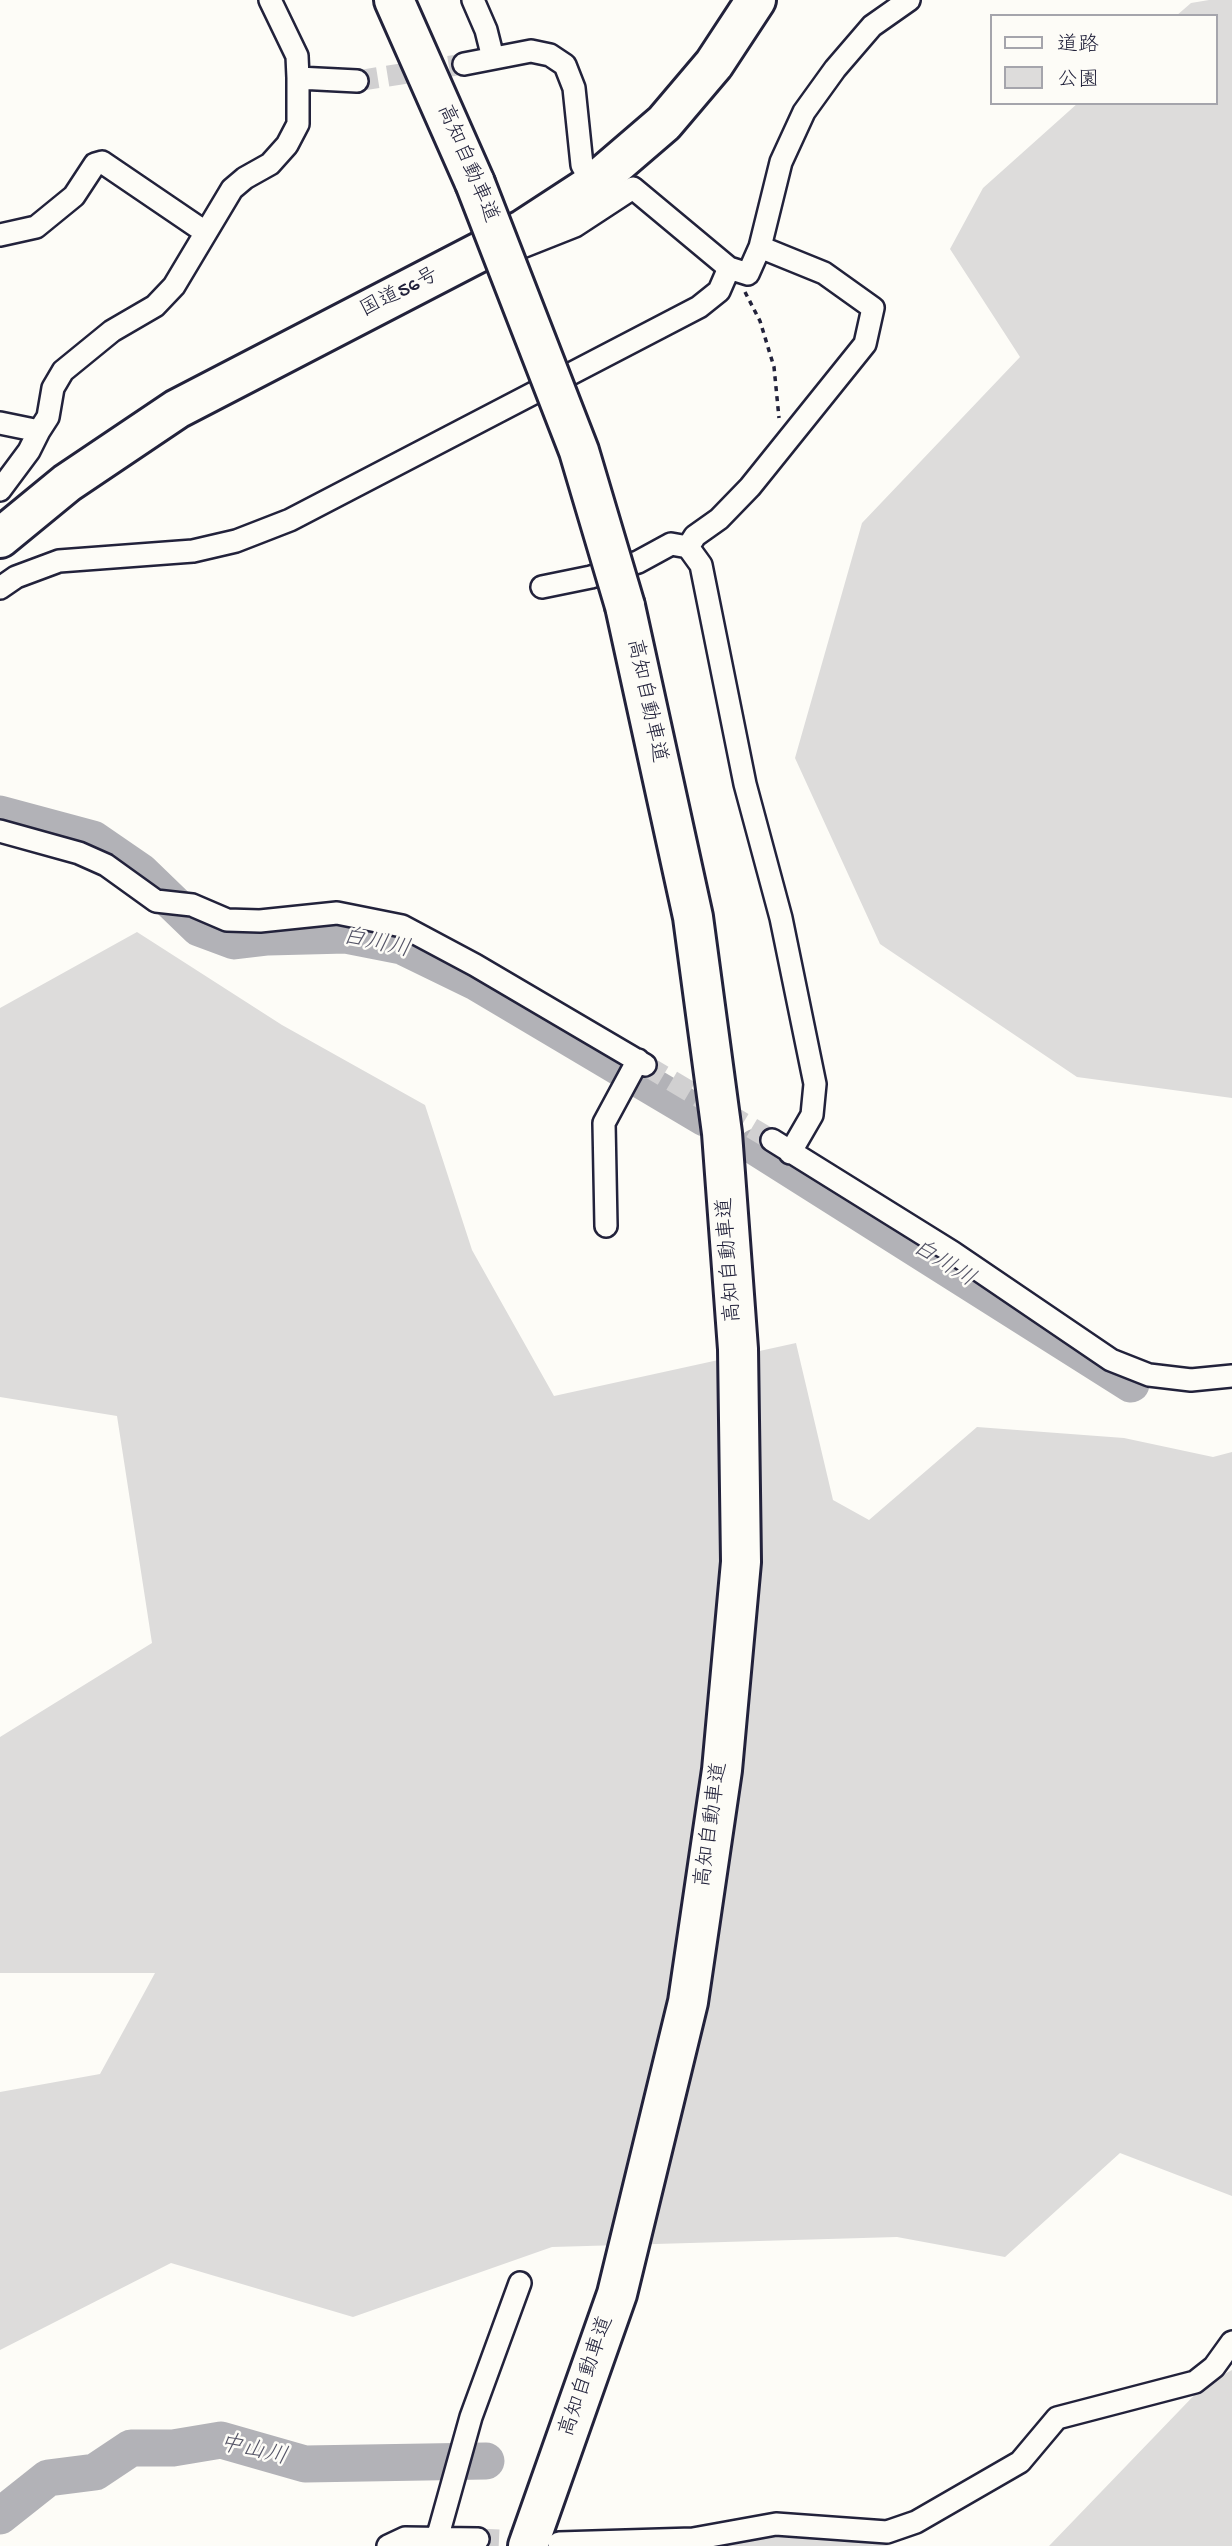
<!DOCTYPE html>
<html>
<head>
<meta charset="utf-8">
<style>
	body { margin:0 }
	#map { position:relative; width:1232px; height:2546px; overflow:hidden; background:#fdfcf7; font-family:"Gochi Hand","Klee One",sans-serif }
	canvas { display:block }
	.legend { position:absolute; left:990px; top:14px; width:228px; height:91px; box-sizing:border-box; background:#fdfcf7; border:2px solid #a5a5ac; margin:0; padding:9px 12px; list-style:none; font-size:21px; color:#22223b }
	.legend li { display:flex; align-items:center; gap:14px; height:35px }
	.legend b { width:35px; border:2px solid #a5a5ac }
</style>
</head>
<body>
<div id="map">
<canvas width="1232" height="2546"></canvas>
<ul class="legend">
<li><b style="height:9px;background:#fdfcf7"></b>道路</li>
<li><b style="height:19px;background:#dddcdb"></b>公園</li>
</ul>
</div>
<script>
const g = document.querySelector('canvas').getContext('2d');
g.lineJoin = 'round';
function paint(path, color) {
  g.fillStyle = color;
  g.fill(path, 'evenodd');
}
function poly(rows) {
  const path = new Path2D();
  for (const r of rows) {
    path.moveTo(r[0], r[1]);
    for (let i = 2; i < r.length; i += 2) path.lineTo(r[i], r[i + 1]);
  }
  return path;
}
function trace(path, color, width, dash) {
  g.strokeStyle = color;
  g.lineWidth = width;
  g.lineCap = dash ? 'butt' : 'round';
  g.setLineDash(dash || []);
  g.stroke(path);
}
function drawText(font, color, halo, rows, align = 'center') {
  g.font = font + ' "Gochi Hand","Klee One",sans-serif';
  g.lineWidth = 5;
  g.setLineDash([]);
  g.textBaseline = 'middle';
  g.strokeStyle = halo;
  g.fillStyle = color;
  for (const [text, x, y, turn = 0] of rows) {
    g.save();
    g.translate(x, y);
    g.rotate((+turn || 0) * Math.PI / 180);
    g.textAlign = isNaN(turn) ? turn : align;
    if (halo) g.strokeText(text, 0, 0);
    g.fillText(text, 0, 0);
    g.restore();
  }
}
paint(poly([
	[1209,0,1232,0,1232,1098,1077,1077,880,944,795,758,862,523,1020,357,950,249,983,188,1078,103,1216,103,1216,16,1176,16,1191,3],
	[137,932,282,1025,425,1105,472,1250,554,1396,796,1343,833,1500,869,1520,977,1427,1124,1438,1213,1457,1232,1452,1232,2196,1120,2153,1005,2257,897,2237,552,2247,353,2317,171,2263,0,2350,0,2092,100,2074,155,1973,0,1973,0,1737,152,1643,117,1416,0,1397,0,1008],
	[1232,2370,1232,2546,1049,2546,1205,2384],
	[763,2525,891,2546,669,2546]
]), '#dddcdb');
trace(poly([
	[0,814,93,839,141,872,199,928,234,941,268,937,346,935,402,946,476,982,705,1118],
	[756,1147,1131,1384],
	[0,2516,48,2478,95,2472,131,2448,173,2448,221,2440,305,2464,486,2461]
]), '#b2b2b7', 37);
trace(poly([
	[357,81,464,64],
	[645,1065,772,1140],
	[478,2539,539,2542]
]), '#d1d0d1', 21, [21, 10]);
const street = poly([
	[270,0,297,56,298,78,357,81],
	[473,0,486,30,493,58],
	[464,64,531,51,550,55,565,65,574,88,582,165,593,184],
	[0,235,36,227,74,196,95,164,102,162,205,232],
	[517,249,575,226,633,188,729,268,748,274,760,247,781,162,804,112,835,69,872,26,909,0],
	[0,423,39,431,29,451,0,490],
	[39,431,48,417,53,388,63,371,112,331,155,306,174,286,232,189,245,178,270,164,287,145,298,124,298,78],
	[688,547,695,536,719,519,750,487,865,344,873,308,824,273,760,247],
	[542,587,591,577,638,562,671,544,688,547,701,565,745,784,781,918,815,1084,812,1115,790,1153],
	[0,588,16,577,59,561,193,551,236,541,290,520,699,307,719,291,729,268],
	[0,831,79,853,106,865,156,901,192,905,227,920,260,921,337,913,402,926,475,965,645,1065],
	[772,1140,952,1252,1111,1360,1149,1375,1191,1380,1232,1376],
	[606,1226,604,1123,638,1060],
	[559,2543,693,2539,776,2524,887,2532,916,2522,1020,2462,1057,2418,1195,2382,1214,2367,1232,2342],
	[388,2546,405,2538,478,2539],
	[435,2546,471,2417,520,2283]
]);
const highway = poly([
	[394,0,475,183],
	[0,538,67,483,177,409,524,229,593,184,664,123,714,64,756,0],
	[528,2546,617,2294,688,2002,722,1770,741,1562,738,1349,722,1133,693,917,625,606]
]);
trace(street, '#22223b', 26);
trace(highway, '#22223b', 44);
trace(poly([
	[745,292,760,321,774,367,779,418]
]), '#22223b', 3.5, [5, 5]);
trace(street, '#fdfcf7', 21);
trace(highway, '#fdfcf7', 38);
const highwayBridge = poly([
	[475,183,579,451,625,606]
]);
trace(highwayBridge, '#22223b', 44, []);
trace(highwayBridge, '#fdfcf7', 38);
drawText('21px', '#22223b', '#fdfcf7', [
	["高知自動車道",466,164,67],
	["国道56号",400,294,-27],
	["高知自動車道",645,701,78],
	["高知自動車道",731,1260,-94],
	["高知自動車道",713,1825,-82],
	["高知自動車道",588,2377,-71]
]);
drawText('italic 23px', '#545466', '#fdfcf7', [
	["白川川",376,945,12],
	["白川川",943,1265,32],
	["中山川",253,2452,13]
]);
</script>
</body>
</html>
